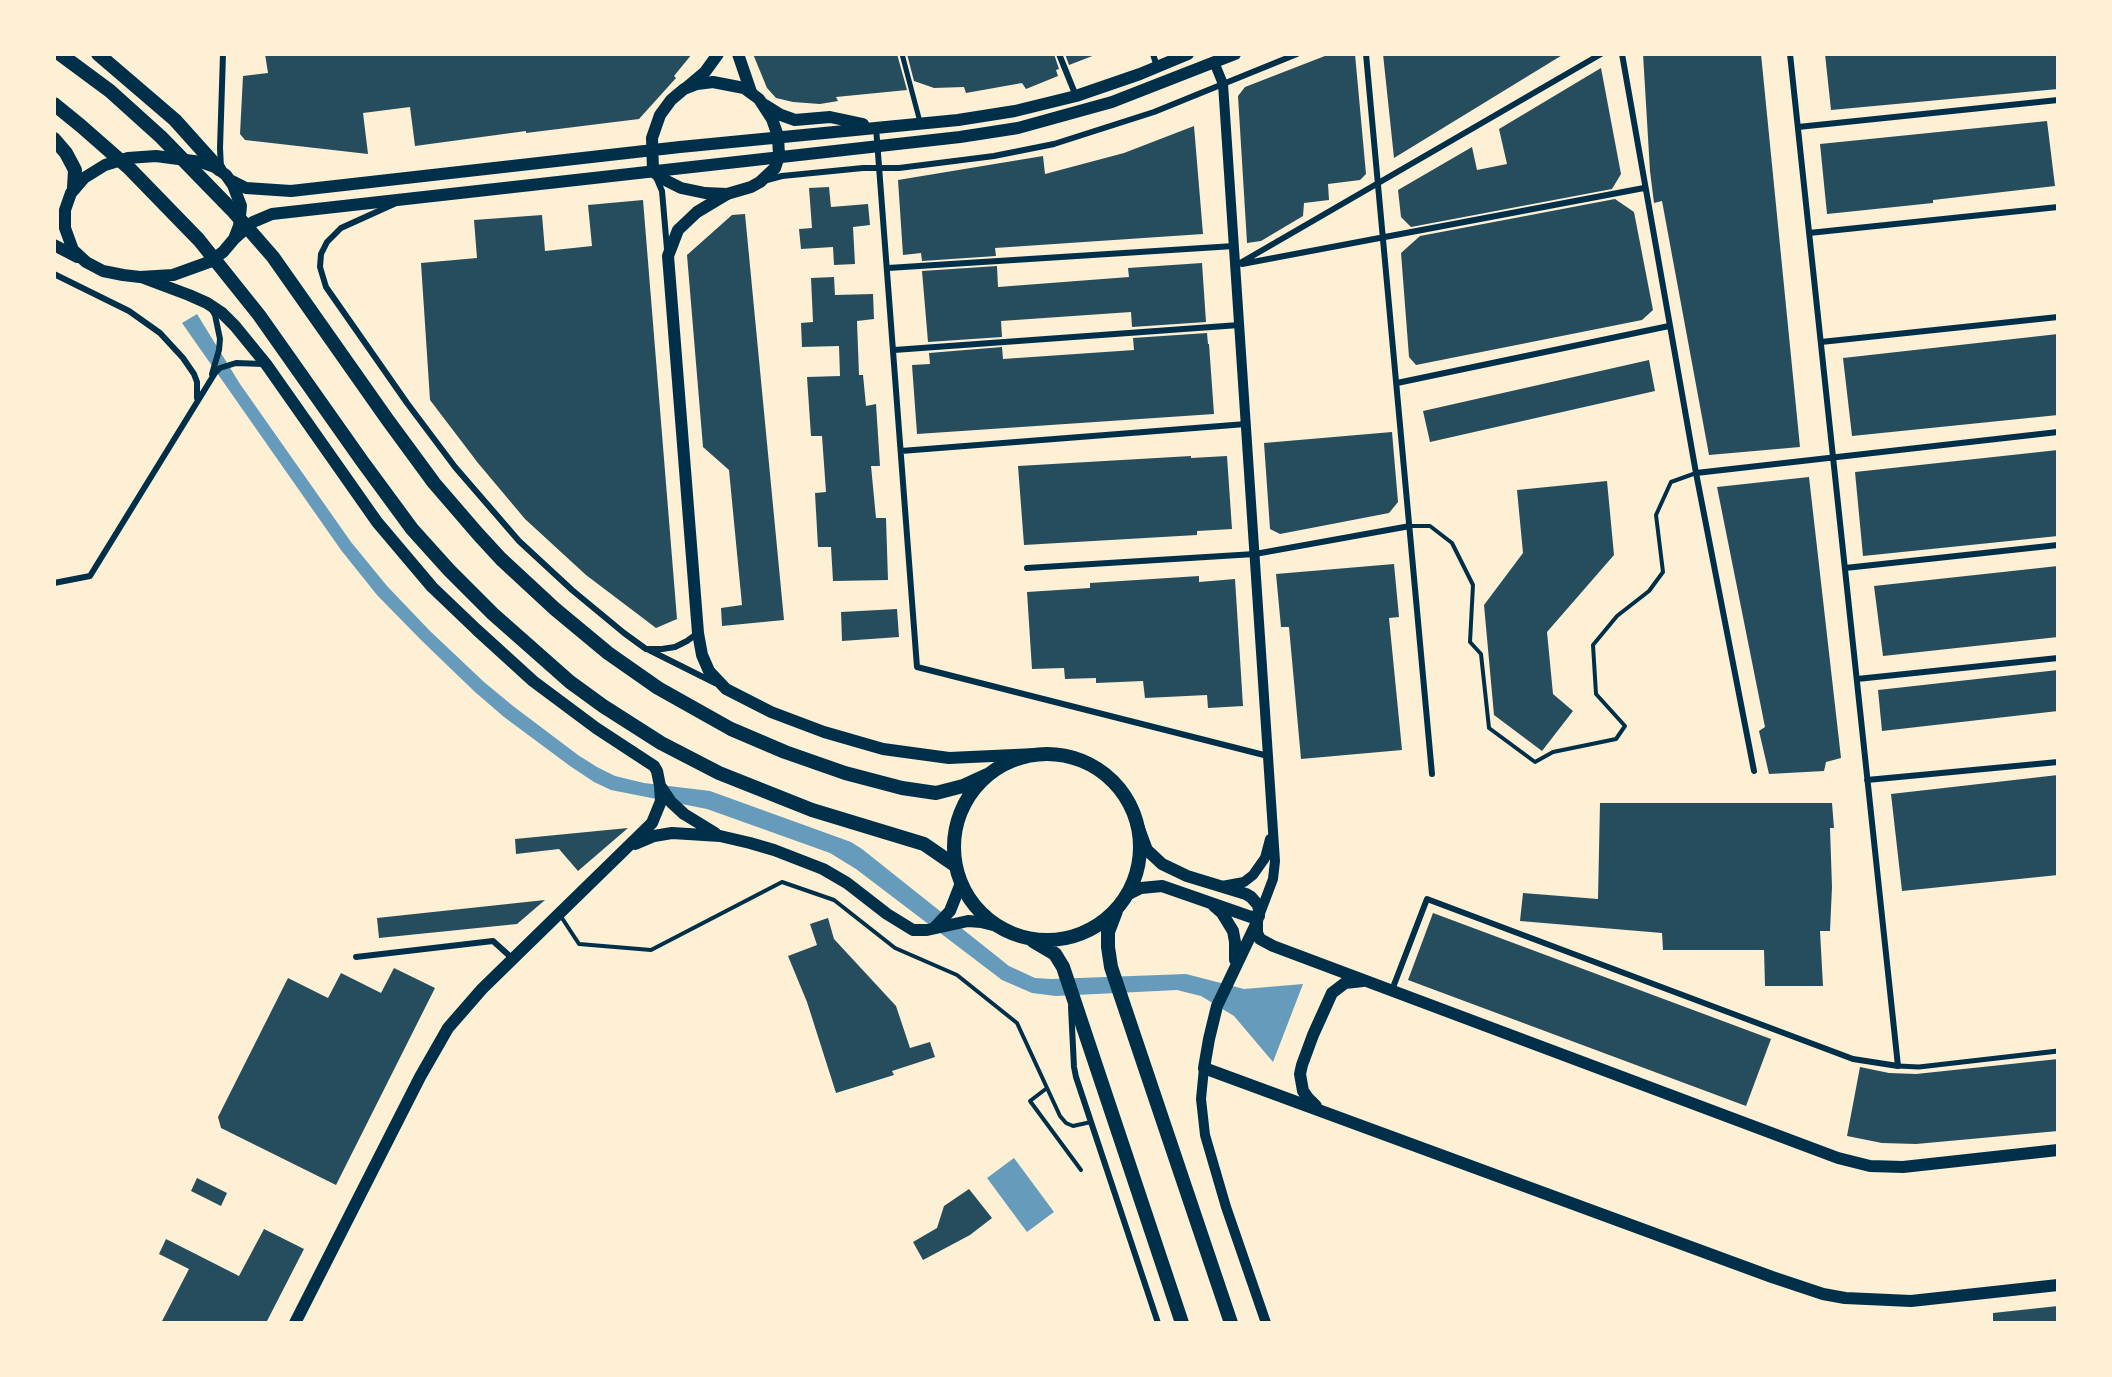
<!DOCTYPE html>
<html>
<head>
<meta charset="utf-8">
<style>
	body { margin:0 }
	#map { position:relative; width:2112px; height:1377px; overflow:hidden; background:#fdf0d5; font-family:"Zilla Slab",serif }
	canvas { display:block }
	.frame { position:absolute; inset:0; border:56px solid #fdf0d5; pointer-events:none }
</style>
</head>
<body>
<div id="map">
<canvas width="2112" height="1377"></canvas>
<div class="frame"></div>
</div>
<script>
const g = document.querySelector('canvas').getContext('2d');
g.lineJoin = 'round';
function paint(path, color) {
  g.fillStyle = color;
  g.fill(path, 'evenodd');
}
function poly(rows) {
  const path = new Path2D();
  for (const r of rows) {
    if (r.length === 3) {
      path.moveTo(r[0] + r[2], r[1]);
      path.arc(r[0], r[1], r[2], 0, 2 * Math.PI);
      continue;
    }
    path.moveTo(r[0], r[1]);
    for (let i = 2; i < r.length; i += 2) path.lineTo(r[i], r[i + 1]);
  }
  return path;
}
function trace(path, color, width, dash) {
  g.strokeStyle = color;
  g.lineWidth = width;
  g.lineCap = dash ? 'butt' : 'round';
  g.setLineDash(dash || []);
  g.stroke(path);
}
paint(poly([
	[197,314,240,384,351,542,387,586,430,631,484,682,513,706,578,755,597,767,615,776,644,783,710,791,851,842,862,849,1009,966,1035,978,1052,979,1186,974,1244,989,1303,984,1273,1062,1234,1016,1201,996,1177,990,1056,996,1032,993,1002,980,856,869,830,853,707,809,611,790,594,782,570,766,504,717,475,692,421,640,377,595,341,550,182,323],
	[1014,1158,1054,1212,1027,1232,987,1178]
]), '#669bbc');
paint(poly([
	[265,54,692,54,674,76,676,78,639,119,526,133,526,131,415,146,410,107,363,113,368,154,245,140,240,134,243,76,268,73],
	[753,54,897,54,907,90,836,97,838,101,820,104,793,102,776,98,767,88],
	[907,54,1054,54,1059,69,1056,70,1058,76,1026,89,1022,83,966,93,964,87,934,88,914,81],
	[1065,54,1095,54,1095,55,1069,65],
	[1330,54,1355,54,1366,174,1360,180,1328,184,1329,200,1304,203,1303,216,1261,241,1247,243,1238,96,1245,87],
	[1383,54,1564,54,1394,158],
	[1643,54,1761,54,1800,447,1709,455,1662,201,1654,203,1650,171],
	[1825,54,2058,54,2058,89,1831,110],
	[1601,68,1621,174,1612,189,1411,227,1401,217,1398,190,1472,147,1477,170,1507,164,1499,129],
	[2047,121,2055,186,1933,200,1933,203,1827,214,1820,144],
	[1194,126,1203,234,995,248,996,256,922,261,921,253,903,255,898,180,1043,156,1045,174,1124,153],
	[829,187,831,207,868,204,870,225,853,227,855,264,834,265,833,247,801,249,799,229,812,228,809,188],
	[1615,199,1634,212,1653,310,1642,320,1416,365,1409,357,1401,253,1420,236],
	[643,200,677,619,656,628,586,575,525,519,478,463,430,400,421,263,477,258,474,220,542,215,545,251,592,246,588,205],
	[745,214,784,620,722,626,721,608,742,605,729,470,703,447,687,255,732,215],
	[1202,263,1206,322,1132,327,1131,312,1001,321,1002,337,928,342,922,271,997,266,998,287,1129,277,1128,268],
	[834,277,835,295,873,294,874,319,857,321,859,375,863,375,866,406,876,404,880,466,871,466,876,518,886,518,888,580,833,581,831,547,818,547,815,493,826,492,822,436,811,436,807,377,840,376,839,346,802,347,801,323,813,322,811,278],
	[1207,333,1208,344,1209,344,1214,414,917,434,912,365,930,364,929,353,1002,347,1003,359,1134,350,1133,338],
	[2058,334,2058,415,1852,436,1843,358],
	[1649,360,1655,391,1430,442,1423,411],
	[1392,432,1398,502,1389,513,1280,534,1270,529,1264,443],
	[2058,450,2058,536,1863,556,1855,472],
	[1191,456,1191,458,1227,456,1232,529,1197,531,1197,535,1024,545,1018,466],
	[1809,477,1841,758,1826,762,1824,771,1769,774,1759,731,1765,727,1717,487],
	[1607,481,1614,555,1547,632,1553,694,1573,711,1542,751,1494,715,1484,605,1523,553,1517,490],
	[1394,564,1399,617,1389,618,1402,750,1301,759,1289,627,1281,627,1276,574],
	[2058,566,2058,637,1883,656,1874,586],
	[1199,576,1199,582,1235,579,1243,706,1208,708,1207,695,1145,698,1143,681,1096,683,1096,678,1065,679,1064,668,1032,669,1027,592,1090,588,1090,583],
	[897,609,899,637,842,641,841,612],
	[2058,670,2058,711,1882,731,1878,690],
	[2058,775,2058,875,1902,891,1891,794],
	[1600,803,1832,803,1834,828,1830,828,1832,887,1830,931,1820,931,1823,986,1765,986,1764,950,1663,950,1662,933,1520,921,1523,893,1598,899],
	[628,828,578,871,559,849,516,854,515,839],
	[545,900,517,924,379,938,377,918],
	[1433,913,1771,1039,1746,1106,1408,980],
	[828,918,834,939,896,1006,910,1048,930,1042,935,1057,892,1071,894,1075,836,1093,807,1002,788,956,817,945,810,924],
	[394,968,435,988,336,1185,221,1128,218,1117,288,978,328,998,341,973,381,993],
	[2058,1059,2058,1131,1916,1144,1882,1143,1847,1136,1860,1067,1889,1073,1916,1074],
	[197,1178,227,1193,221,1206,191,1191],
	[969,1189,992,1218,970,1235,923,1260,913,1242,937,1228,944,1206],
	[264,1229,304,1249,266,1323,161,1323,189,1269,159,1254,166,1239,239,1276],
	[2058,1306,2058,1323,1993,1323,1993,1313]
]), '#264d5e');
trace(poly([
	[1411,526,1430,526,1452,543,1473,585,1470,642,1481,654,1489,728,1535,762,1553,752,1616,739,1625,726,1596,694,1593,645,1617,616,1649,591,1663,572,1656,515,1671,482,1696,473],
	[560,915,579,944,651,950,782,882,834,900,895,948,957,975,1017,1023,1060,1116,1066,1123,1073,1126,1091,1122],
	[1047,1088,1030,1101,1081,1170]
]), '#003049', 4);
trace(poly([
	[902,54,920,122],
	[1898,1066,1919,1067,2058,1051]
]), '#003049', 5);
trace(poly([
	[1059,54,1076,96],
	[1153,54,1157,67],
	[1366,54,1432,774],
	[1622,54,1696,473,1754,771],
	[876,127,917,667,1268,756],
	[1798,127,2058,100],
	[221,168,220,148,223,54],
	[656,177,662,191,667,249],
	[767,180,782,176,863,168,899,168,994,156,1054,144,1154,112,1297,54],
	[394,204,341,228,327,242,321,254,320,267,326,287,407,403,455,467,519,541,572,590,624,633,646,649,662,649,675,647,687,641,698,633],
	[1809,233,2058,207],
	[1242,264,1644,188],
	[1235,266,1601,54],
	[888,268,1234,246],
	[54,274,129,311,160,333,183,358,194,374,197,382,197,398],
	[211,308,215,315,220,339,219,350,212,374],
	[1821,342,2058,317],
	[894,350,1239,325],
	[1397,383,1669,326],
	[901,451,1246,424],
	[1696,473,2058,432],
	[1027,568,1255,554,1410,526],
	[1845,568,2058,545],
	[54,583,90,576,215,373,220,368,236,363,263,364],
	[649,650,715,683],
	[1857,679,2058,658],
	[1867,780,2058,762],
	[356,957,493,941,513,959],
	[1392,990,1427,899,1853,1059,1898,1066,1790,54],
	[1071,1007,1074,1067,1076,1077,1158,1323]
]), '#003049', 6);
trace(poly([
	[1214,62,1223,84,1275,861,1273,879,1259,916],
	[1222,886,1244,882,1253,875,1265,858,1270,839],
	[1204,1068,1201,1099,1205,1135,1226,1207,1266,1323]
]), '#003049', 10);
trace(poly([
	[738,54,751,92],
	[686,88,705,72,718,54],
	[727,194,697,212,678,230,668,256,698,633,702,655,709,671,726,689,771,712,824,732,883,749,949,758,1036,754],
	[141,277,189,295,207,303,222,313,235,326,266,364,377,522,432,587,477,630,533,681,596,728,654,766,657,771,660,786,661,801,652,823,482,989,448,1028,420,1077,295,1323],
	[661,787,671,802,684,814,715,833],
	[1137,823,1147,850,1162,864,1187,876,1246,894,1251,897,1258,905,1259,910,1257,922,1217,1006,1209,1039,1204,1068,1772,1277,1823,1294,1845,1298,1911,1301,2058,1285],
	[635,844,654,836,672,833,720,836,750,843,774,850,823,869,847,883,887,914,913,930,927,930,968,921,981,922,997,926],
	[1125,896,1141,888,1162,886,1251,917,1259,916],
	[1214,906,1222,913,1233,931,1235,942,1235,960],
	[1257,922,1257,933,1260,939,1273,946,1838,1158,1870,1166,1903,1167,2058,1150],
	[935,927,950,911,961,883],
	[1316,1106,1308,1098,1303,1091,1300,1074,1302,1065,1313,1035,1332,993,1345,983,1363,981]
]), '#003049', 12);
trace(poly([
	[713,82,744,88,759,99,772,119,778,136,779,156,775,168,760,182,751,187,727,194,705,193,681,188,661,178,653,171,652,138,660,115,671,100,684,89,697,84,713,82],
	[765,105,781,115,795,120,830,117,863,124],
	[156,156,201,162,215,167,226,175,233,185,241,206,239,226,234,239,223,252,209,262,173,275,140,277,123,275,103,271,86,262,73,250,65,228,65,210,71,193,84,178,105,165,128,158,156,156],
	[230,180,246,188,291,191,680,147,958,120,1015,111,1076,96,1140,74,1188,54],
	[234,239,253,222,272,214,960,137,1018,128,1112,102,1235,54],
	[54,245,77,257]
]), '#003049', 12);
trace(poly([
	[60,54,110,91,161,137,232,210,273,257,387,419,434,483,478,534,501,559,555,609,608,653,658,688,731,729,785,752,845,773,902,788,936,793,963,786,987,775],
	[98,54,175,120,219,169],
	[54,104,81,126,130,169,199,240,259,315,362,461,412,529,449,570,493,614,570,682,603,706,661,743,719,773,812,810,924,844,956,866],
	[54,139,66,153,75,170,74,188],
	[1047,847,93],
	[1116,911,1108,932,1108,947,1111,967,1231,1323],
	[1033,941,1055,954,1063,967,1182,1323]
]), '#003049', 14);
</script>
</body>
</html>
